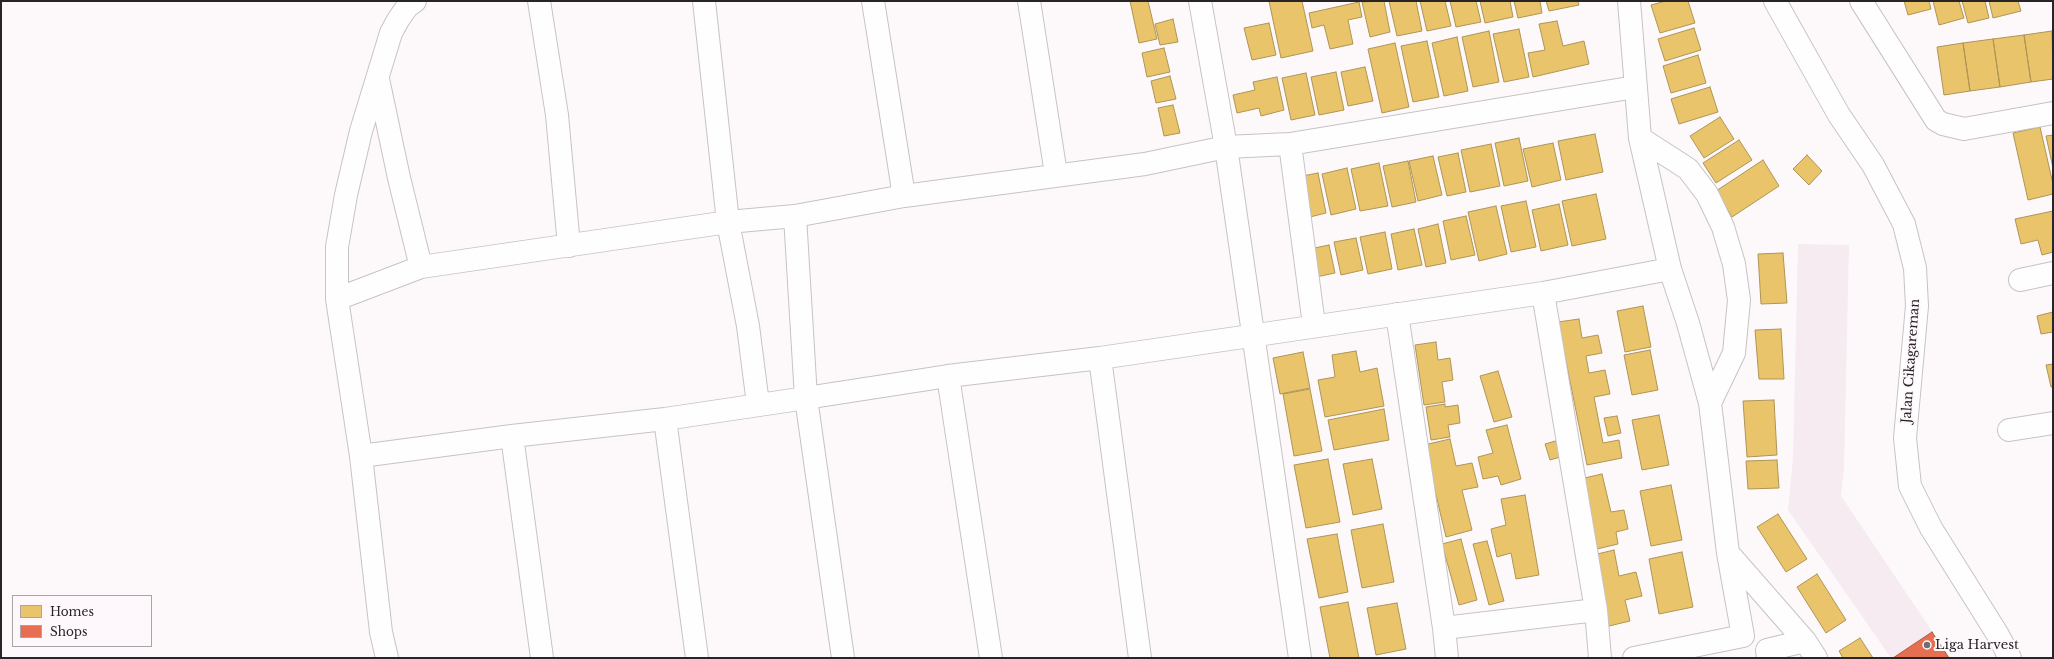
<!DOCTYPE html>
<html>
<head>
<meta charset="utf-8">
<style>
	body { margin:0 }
	#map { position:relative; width:2054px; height:659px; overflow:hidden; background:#fdf9fb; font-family:"Libre Baskerville",serif }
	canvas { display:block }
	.frame { position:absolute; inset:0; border:2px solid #292527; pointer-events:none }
	.legend { position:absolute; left:12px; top:595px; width:140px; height:52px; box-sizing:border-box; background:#fef8fc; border:1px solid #a9a4a7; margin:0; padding:5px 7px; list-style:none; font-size:12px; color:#292527 }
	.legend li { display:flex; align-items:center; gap:8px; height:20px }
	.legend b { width:20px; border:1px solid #a9a4a7 }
</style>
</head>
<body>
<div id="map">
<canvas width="2054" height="659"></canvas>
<div class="frame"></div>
<ul class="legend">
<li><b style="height:11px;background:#e9c46a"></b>Homes</li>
<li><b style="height:11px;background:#e76f51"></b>Shops</li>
</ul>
</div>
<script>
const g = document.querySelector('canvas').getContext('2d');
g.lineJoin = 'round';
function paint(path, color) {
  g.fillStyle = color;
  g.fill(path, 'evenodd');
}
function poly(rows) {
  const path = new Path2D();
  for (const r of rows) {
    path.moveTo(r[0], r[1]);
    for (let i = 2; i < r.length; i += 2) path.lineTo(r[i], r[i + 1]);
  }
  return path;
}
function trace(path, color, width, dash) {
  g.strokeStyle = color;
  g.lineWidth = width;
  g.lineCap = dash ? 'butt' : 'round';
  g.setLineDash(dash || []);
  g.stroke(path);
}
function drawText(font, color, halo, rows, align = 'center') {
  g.font = font + ' "Libre Baskerville",serif';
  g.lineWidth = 4;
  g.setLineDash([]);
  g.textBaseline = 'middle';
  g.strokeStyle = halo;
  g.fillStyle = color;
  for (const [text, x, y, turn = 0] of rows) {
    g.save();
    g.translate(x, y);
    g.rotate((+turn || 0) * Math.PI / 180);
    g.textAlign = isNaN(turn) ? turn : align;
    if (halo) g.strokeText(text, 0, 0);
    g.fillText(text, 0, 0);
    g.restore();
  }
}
paint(poly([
	[1798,244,1849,245,1844,468,1841,496,1950,658,1891,658,1788,510,1793,457]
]), '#f5ebf1');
const homes = poly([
	[1130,1,1148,1,1157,39,1139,43,1130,1],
	[1269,1,1302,1,1313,51,1281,58,1269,1],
	[1384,1,1390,32,1370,37,1362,2,1384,1],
	[1389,1,1416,1,1422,31,1397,36,1389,1],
	[1420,1,1445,1,1451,26,1427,31,1420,1],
	[1450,1,1476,1,1481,22,1456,27,1450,1],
	[1480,1,1510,1,1513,17,1485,23,1480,1],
	[1514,1,1540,1,1542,13,1518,18,1514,1],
	[1546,1,1578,1,1579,5,1549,11,1546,1],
	[1666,1,1688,1,1695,23,1660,33,1651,5,1666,1],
	[1904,1,1929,1,1931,9,1908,15,1904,1],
	[1933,1,1959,1,1964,18,1939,25,1933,1],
	[1962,1,1985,1,1989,18,1968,23,1962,1],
	[1989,1,2018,1,2021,11,1993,18,1989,1],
	[1359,2,1362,17,1348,20,1353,44,1330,49,1324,25,1312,28,1309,13,1359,2],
	[1173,19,1178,42,1160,45,1155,24,1173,19],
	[1557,21,1563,46,1584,41,1589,64,1533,77,1528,53,1545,50,1539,24,1557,21],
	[1269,23,1276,55,1252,60,1244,28,1269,23],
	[1694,28,1701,50,1665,61,1658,39,1694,28],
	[1519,29,1529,77,1504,82,1493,34,1519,29],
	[1489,31,1499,82,1473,87,1462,37,1489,31],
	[2052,31,2053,79,2031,82,2024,35,2052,31],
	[2024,35,2031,82,2000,87,1993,39,2024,35],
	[1457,37,1468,91,1444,96,1432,43,1457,37],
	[1993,39,2000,87,1970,91,1963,43,1993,39],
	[1427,41,1439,97,1413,102,1401,46,1427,41],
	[1395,43,1409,107,1382,113,1368,49,1395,43],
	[1963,43,1970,91,1944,95,1937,47,1963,43],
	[1164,48,1170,72,1147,77,1142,53,1164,48],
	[1698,55,1706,83,1671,93,1663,66,1698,55],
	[1365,67,1373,101,1348,106,1341,72,1365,67],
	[1336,72,1344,110,1319,115,1311,77,1336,72],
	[1306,73,1315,115,1291,120,1282,78,1306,73],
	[1170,76,1176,99,1156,103,1151,81,1170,76],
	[1277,77,1284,110,1261,116,1259,108,1237,113,1233,95,1255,90,1253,82,1277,77],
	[1710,87,1718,112,1679,124,1671,99,1710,87],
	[1173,105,1180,133,1164,136,1158,108,1173,105],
	[1720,117,1734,139,1704,158,1690,136,1720,117],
	[2040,127,2053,184,2053,194,2028,200,2013,133,2040,127],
	[1595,134,1603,172,1566,180,1558,141,1595,134],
	[2053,135,2053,168,2046,136,2053,135],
	[1519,138,1528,181,1504,186,1495,143,1519,138],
	[1739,140,1752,160,1716,183,1703,163,1739,140],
	[1553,143,1561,180,1532,187,1523,149,1553,143],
	[1491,144,1500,186,1470,192,1461,150,1491,144],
	[1458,153,1466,192,1447,196,1438,157,1458,153],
	[1807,155,1822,171,1809,185,1793,169,1807,155],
	[1433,156,1442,195,1418,201,1409,161,1433,156],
	[1763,160,1779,186,1732,217,1716,191,1763,160],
	[1408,161,1416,202,1392,207,1383,166,1408,161],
	[1379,163,1388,206,1360,211,1351,169,1379,163],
	[1347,168,1356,209,1331,215,1322,174,1347,168],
	[1318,173,1326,213,1306,218,1297,177,1318,173],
	[1596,194,1606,239,1572,246,1562,201,1596,194],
	[1526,201,1536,247,1511,252,1501,206,1526,201],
	[1559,204,1568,245,1541,251,1532,210,1559,204],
	[1496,206,1507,254,1479,261,1468,212,1496,206],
	[2053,211,2053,252,2042,255,2038,240,2021,244,2015,219,2053,211],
	[1466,216,1475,255,1451,260,1443,221,1466,216],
	[1438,224,1446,263,1426,267,1418,229,1438,224],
	[1414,229,1422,265,1398,270,1391,234,1414,229],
	[1385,232,1392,269,1368,274,1360,237,1385,232],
	[1356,238,1363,270,1341,275,1334,242,1356,238],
	[1329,245,1335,273,1311,278,1305,250,1329,245],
	[1783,253,1787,303,1761,304,1758,254,1783,253],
	[1643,306,1651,347,1625,352,1617,311,1643,306],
	[2053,312,2053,332,2041,334,2037,316,2053,312],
	[1579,319,1582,338,1598,335,1602,353,1586,356,1589,373,1605,370,1610,394,1594,397,1603,443,1619,440,1622,458,1587,465,1558,322,1579,319],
	[1781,329,1784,379,1759,379,1755,330,1781,329],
	[1436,342,1438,360,1450,358,1453,380,1442,382,1445,402,1424,405,1415,345,1436,342],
	[1650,350,1658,390,1632,395,1624,355,1650,350],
	[1356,351,1360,372,1377,368,1384,406,1325,417,1318,380,1335,377,1332,355,1356,351],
	[1303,352,1310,388,1280,394,1273,358,1303,352],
	[2053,364,2053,387,2051,387,2046,365,2053,364],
	[1498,371,1512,417,1494,422,1480,376,1498,371],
	[1310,389,1322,451,1294,456,1283,394,1310,389],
	[1774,400,1777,455,1747,457,1743,401,1774,400],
	[1445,404,1445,407,1458,405,1460,423,1448,425,1450,437,1431,440,1426,407,1445,404],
	[1384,409,1389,440,1334,450,1328,420,1384,409],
	[1659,415,1669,465,1642,470,1632,420,1659,415],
	[1617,416,1621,433,1608,436,1604,418,1617,416],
	[1507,425,1521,479,1501,485,1498,476,1483,479,1478,457,1493,453,1486,430,1507,425],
	[1450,439,1456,466,1472,463,1478,487,1462,490,1472,530,1446,537,1424,445,1450,439],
	[1559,440,1564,456,1550,460,1545,444,1559,440],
	[1328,459,1340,522,1306,528,1294,465,1328,459],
	[1372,459,1382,509,1353,515,1343,464,1372,459],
	[1777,460,1779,488,1748,489,1746,461,1777,460],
	[1602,474,1611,512,1624,510,1628,529,1616,532,1618,544,1597,549,1580,479,1602,474],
	[1671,485,1682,540,1651,546,1640,491,1671,485],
	[1525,495,1539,575,1516,579,1511,553,1497,557,1491,529,1506,525,1501,499,1525,495],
	[1778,514,1807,559,1786,572,1757,527,1778,514],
	[1383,524,1394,582,1362,588,1351,530,1383,524],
	[1337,534,1348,592,1319,598,1307,539,1337,534],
	[1461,539,1477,600,1459,605,1442,544,1461,539],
	[1487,541,1504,601,1489,605,1473,544,1487,541],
	[1614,550,1619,576,1636,572,1642,596,1625,600,1630,621,1605,627,1589,556,1614,550],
	[1682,552,1693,607,1659,614,1649,559,1682,552],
	[1817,574,1846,620,1826,633,1797,587,1817,574],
	[1348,602,1359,658,1330,658,1320,607,1348,602],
	[1397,603,1406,649,1376,655,1367,608,1397,603],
	[1860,638,1873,658,1843,658,1839,651,1860,638]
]);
paint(homes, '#e9c46a');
trace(homes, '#af9456', 1);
const shops = poly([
	[1932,632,1949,658,1893,658,1932,632]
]);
paint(shops, '#e76f51');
trace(shops, '#ae5944', 1);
const minor = poly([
	[539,1,557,115,569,246],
	[873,1,904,196],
	[1029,1,1056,174],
	[1200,1,1226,147,1300,658],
	[1629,1,1640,138,1670,269,1688,323,1710,403,1728,553,1805,641,1816,658],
	[1775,1,1839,115,1873,165,1904,224,1915,268,1917,306,1905,438,1910,486,1931,528,1998,635,2010,658],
	[1861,1,1936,120,1943,124,1964,129,2053,113],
	[378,79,399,178,421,267],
	[1640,138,1688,169,1707,194,1723,227,1734,264,1739,300,1734,353,1710,403],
	[1290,144,1314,325],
	[795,216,806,398,948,376,991,658],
	[2020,280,2053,273],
	[1543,293,1596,610],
	[337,299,337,247,346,195,361,131,391,33,398,20,407,7,415,1],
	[1397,314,1444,628],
	[1100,358,1140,658],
	[948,376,1100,358,1543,293,1670,269],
	[758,404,748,326,728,222,795,216,904,196,1145,164,1226,147,1290,144,1635,87],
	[665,419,697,658],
	[2009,430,2053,423],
	[512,436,542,658],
	[361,456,337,299,421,267,728,222,704,1],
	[387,658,381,632,361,456,512,436,665,419,806,398,843,658],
	[1447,658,1444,628,1596,610,1600,658],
	[1634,658,1743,636,1728,553],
	[1768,658,1767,650,1805,641]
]);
trace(minor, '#c6c3c5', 24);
trace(minor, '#fffefe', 22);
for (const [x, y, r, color] of [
	[1927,645,4,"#736f71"]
]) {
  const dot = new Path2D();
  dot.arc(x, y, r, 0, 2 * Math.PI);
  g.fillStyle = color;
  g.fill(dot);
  trace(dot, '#fef8fc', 1.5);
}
drawText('13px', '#292527', '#fef8fc', [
	["Jalan Cikagareman",1911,361,-86]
]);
drawText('13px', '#292527', '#fef8fc', [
	["Liga Harvest",1935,645]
], 'left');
</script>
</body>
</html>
